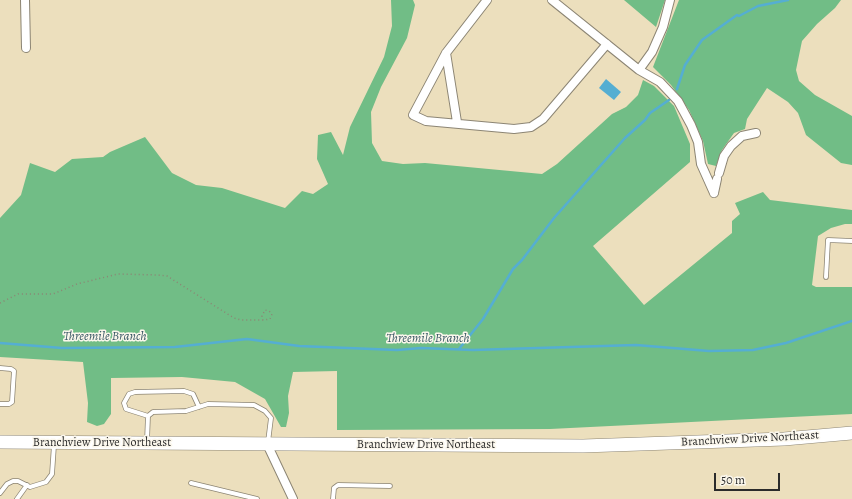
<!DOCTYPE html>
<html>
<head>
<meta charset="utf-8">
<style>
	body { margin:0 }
	#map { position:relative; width:852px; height:499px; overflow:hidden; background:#ecdfbd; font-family:Alegreya,serif }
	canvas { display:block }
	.scale { position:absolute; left:714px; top:473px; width:66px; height:18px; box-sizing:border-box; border:2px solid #2b2b2b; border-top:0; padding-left:5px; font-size:12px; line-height:14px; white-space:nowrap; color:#2b2b2b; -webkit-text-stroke:3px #fbf7ec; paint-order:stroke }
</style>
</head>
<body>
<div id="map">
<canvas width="852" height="499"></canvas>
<div class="scale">50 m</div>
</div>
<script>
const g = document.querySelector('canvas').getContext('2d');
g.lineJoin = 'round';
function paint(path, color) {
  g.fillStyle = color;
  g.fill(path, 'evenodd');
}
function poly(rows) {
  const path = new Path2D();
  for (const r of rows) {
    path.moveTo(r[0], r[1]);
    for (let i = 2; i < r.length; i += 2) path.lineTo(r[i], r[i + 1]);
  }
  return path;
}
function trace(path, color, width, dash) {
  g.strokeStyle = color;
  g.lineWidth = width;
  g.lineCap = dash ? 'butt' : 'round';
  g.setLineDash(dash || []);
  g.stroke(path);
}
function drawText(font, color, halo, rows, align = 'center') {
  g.font = font + ' Alegreya,serif';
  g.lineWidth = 3;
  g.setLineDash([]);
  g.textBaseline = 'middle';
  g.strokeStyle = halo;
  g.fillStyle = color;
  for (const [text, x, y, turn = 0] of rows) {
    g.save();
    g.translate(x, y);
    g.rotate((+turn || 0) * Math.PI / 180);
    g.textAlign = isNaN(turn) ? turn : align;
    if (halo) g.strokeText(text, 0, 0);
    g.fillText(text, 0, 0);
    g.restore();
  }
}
paint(poly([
	[391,0,413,0,415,5,407,38,381,87,371,112,372,143,382,161,403,164,425,163,542,174,557,164,612,114,626,107,638,95,643,80,654,86,674,106,690,144,690,162,593,246,644,305,732,233,732,221,740,214,735,203,763,192,770,200,852,210,852,224,845,224,831,228,818,236,812,285,816,287,852,287,852,414,550,429,337,430,337,371,293,372,288,396,289,413,286,427,281,427,265,399,235,382,182,377,111,378,111,414,104,424,97,426,87,422,88,403,83,362,0,357,0,218,21,195,30,163,55,172,72,159,103,157,110,152,145,137,172,173,196,185,222,188,285,208,302,191,313,194,328,184,317,159,318,135,331,132,343,155,350,127,384,57,392,26],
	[624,0,665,0,656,27],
	[679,0,841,0,835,8,817,24,802,41,796,70,799,81,815,95,852,116,852,165,841,163,806,135,798,113,788,102,767,88,747,119,745,129,734,133,722,150,716,166,708,164,703,141,689,110,671,85,653,67]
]), '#71bd86');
paint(poly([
	[606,79,621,92,614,100,599,88]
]), '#55aed2');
trace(poly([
	[677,89,685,65,702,40,737,15,739,16,758,6,788,0],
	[0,343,62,348,175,347,247,339,299,346,397,350,421,348,473,350,636,345,709,351,753,350,786,343,852,321],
	[459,349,483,319,513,269,522,260,554,218,625,138,645,120,650,113,669,100]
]), '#55aed2', 2.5);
const service = poly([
	[826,277,828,240,852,241],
	[0,368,11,369,14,371,12,402,9,404,0,404],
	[148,416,126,409,124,403,129,394,135,392,184,391,193,394,199,407],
	[147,441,148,416,153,412,186,411,208,404,254,405,265,411,271,418,268,442],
	[191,483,257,499],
	[0,493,7,484,13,481,18,481,30,487,46,482,52,474,54,445],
	[17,499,27,485],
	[333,499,334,488,338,485,390,486]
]);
const minor = poly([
	[25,0,26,48],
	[487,0,446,53,413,115,426,121,514,129,531,127,543,119,607,44],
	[552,0,639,70,660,82,678,101,691,125,698,142,701,164,714,193],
	[446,53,457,122],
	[639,70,652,52,663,27,670,0],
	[719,173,724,156,731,146,742,136,756,133],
	[714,193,717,179],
	[267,444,293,499]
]);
const primary = poly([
	[0,442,583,446,784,439,852,433]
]);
trace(service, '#8c8574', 5.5);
trace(minor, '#8c8574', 10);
trace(primary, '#8c8574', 14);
trace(poly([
	[0,303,18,294,53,294,77,284,118,274,158,275,167,276,234,318,241,320,263,320,270,319,272,314,269,311,265,310,262,316,263,320]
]), '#8c8574', 1.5, [1, 3]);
trace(service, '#fff', 4);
trace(minor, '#fff', 8);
trace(primary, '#fff', 13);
drawText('12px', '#2b2b2b', '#fbf7ec', [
	["Branchview Drive Northeast",750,439,-3],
	["Branchview Drive Northeast",102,443],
	["Branchview Drive Northeast",426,445]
]);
drawText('italic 13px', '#3a5965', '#fbf7ec', [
	["Threemile Branch",105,337],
	["Threemile Branch",428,339]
]);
</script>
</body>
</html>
